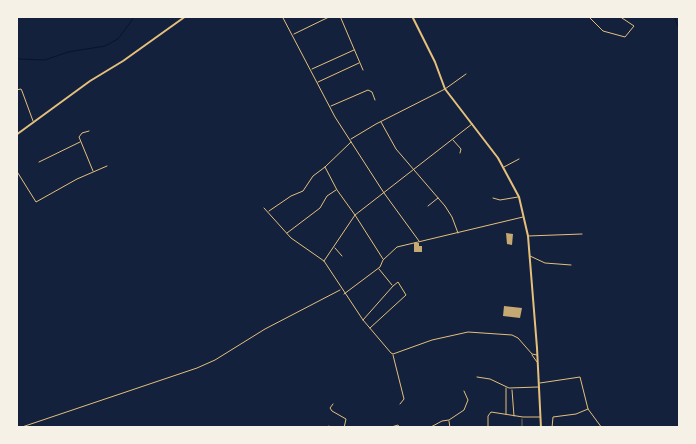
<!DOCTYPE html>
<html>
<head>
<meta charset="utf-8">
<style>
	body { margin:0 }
	#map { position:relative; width:696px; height:444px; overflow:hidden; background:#14213d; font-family:Barlow,sans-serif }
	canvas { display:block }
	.frame { position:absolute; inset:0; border:18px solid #f6f1e7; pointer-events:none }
</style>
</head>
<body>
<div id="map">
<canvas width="696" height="444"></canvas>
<div class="frame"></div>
</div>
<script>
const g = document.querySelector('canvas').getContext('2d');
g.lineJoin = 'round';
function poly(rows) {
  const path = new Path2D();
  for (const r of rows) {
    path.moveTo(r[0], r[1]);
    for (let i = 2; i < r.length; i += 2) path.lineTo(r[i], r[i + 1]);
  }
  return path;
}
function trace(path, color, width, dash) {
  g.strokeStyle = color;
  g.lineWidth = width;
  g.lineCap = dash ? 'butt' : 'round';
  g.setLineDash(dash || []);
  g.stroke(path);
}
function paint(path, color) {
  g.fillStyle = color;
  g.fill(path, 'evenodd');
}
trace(poly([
	[674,16,680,31],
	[16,57,19,59,45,60,68,52,105,46,118,39,135,16]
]), '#0b132b', 1);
paint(poly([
	[506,233,513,234,512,245,507,244],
	[414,243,419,243,419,246,422,246,422,252,414,252],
	[504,306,522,308,520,318,503,316]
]), '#c6a872');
trace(poly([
	[522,428,522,419]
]), '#e5c07b', 0.5);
trace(poly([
	[282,16,335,117,384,193,419,241],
	[340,16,363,70],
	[588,16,603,31,625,37,634,26,619,16],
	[294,34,331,16],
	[312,69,354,50],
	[318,82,359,63],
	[16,90,21,89,22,91,33,121],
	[331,106,368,90,372,92,375,100],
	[381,122,396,149,445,206,452,217,458,233],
	[89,131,82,133,79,137,93,171],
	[351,139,376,124,445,89,466,74],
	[453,140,461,149,460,153],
	[39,162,80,142],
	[325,167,337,190,355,215,383,259],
	[504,167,519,159],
	[16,170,36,202,77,179,107,166],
	[493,198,500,200,518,197],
	[428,206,438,198],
	[264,208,291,238,324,261,363,320,391,353,393,354,432,340,468,332,512,335,518,338,532,354,537,355],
	[269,211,291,196,303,191,313,176,325,167,351,142],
	[287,233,320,208,327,196,336,190],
	[528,236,582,234],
	[335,248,342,256],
	[530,256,545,263,571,265],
	[324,261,355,215,472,124],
	[379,269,392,285],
	[344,294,380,267,383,260,397,247,523,217],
	[363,320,393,286,398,282,406,295,370,328],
	[393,355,404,399,400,404],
	[532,355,537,362],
	[477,377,490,379,509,388,538,387],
	[540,383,580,377,588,409,602,428],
	[512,390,514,416],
	[333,404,330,408,332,411,346,419,344,428],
	[506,414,506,388],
	[449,421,450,428],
	[329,426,332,428],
	[542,427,550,427],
	[19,428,197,368,215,360,265,329,340,290],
	[388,428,398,425,400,428],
	[429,428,442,421,449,420,464,410,468,400,464,391],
	[488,428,488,416,491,412,523,417,540,417],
	[552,428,553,417,576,414,588,409]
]), '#e5c07b', 1);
trace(poly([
	[412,16,435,62,445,89,498,158,519,197,528,236,537,348,541,428],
	[16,135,90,81,123,61,186,16]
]), '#e5c07b', 2);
</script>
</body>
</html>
